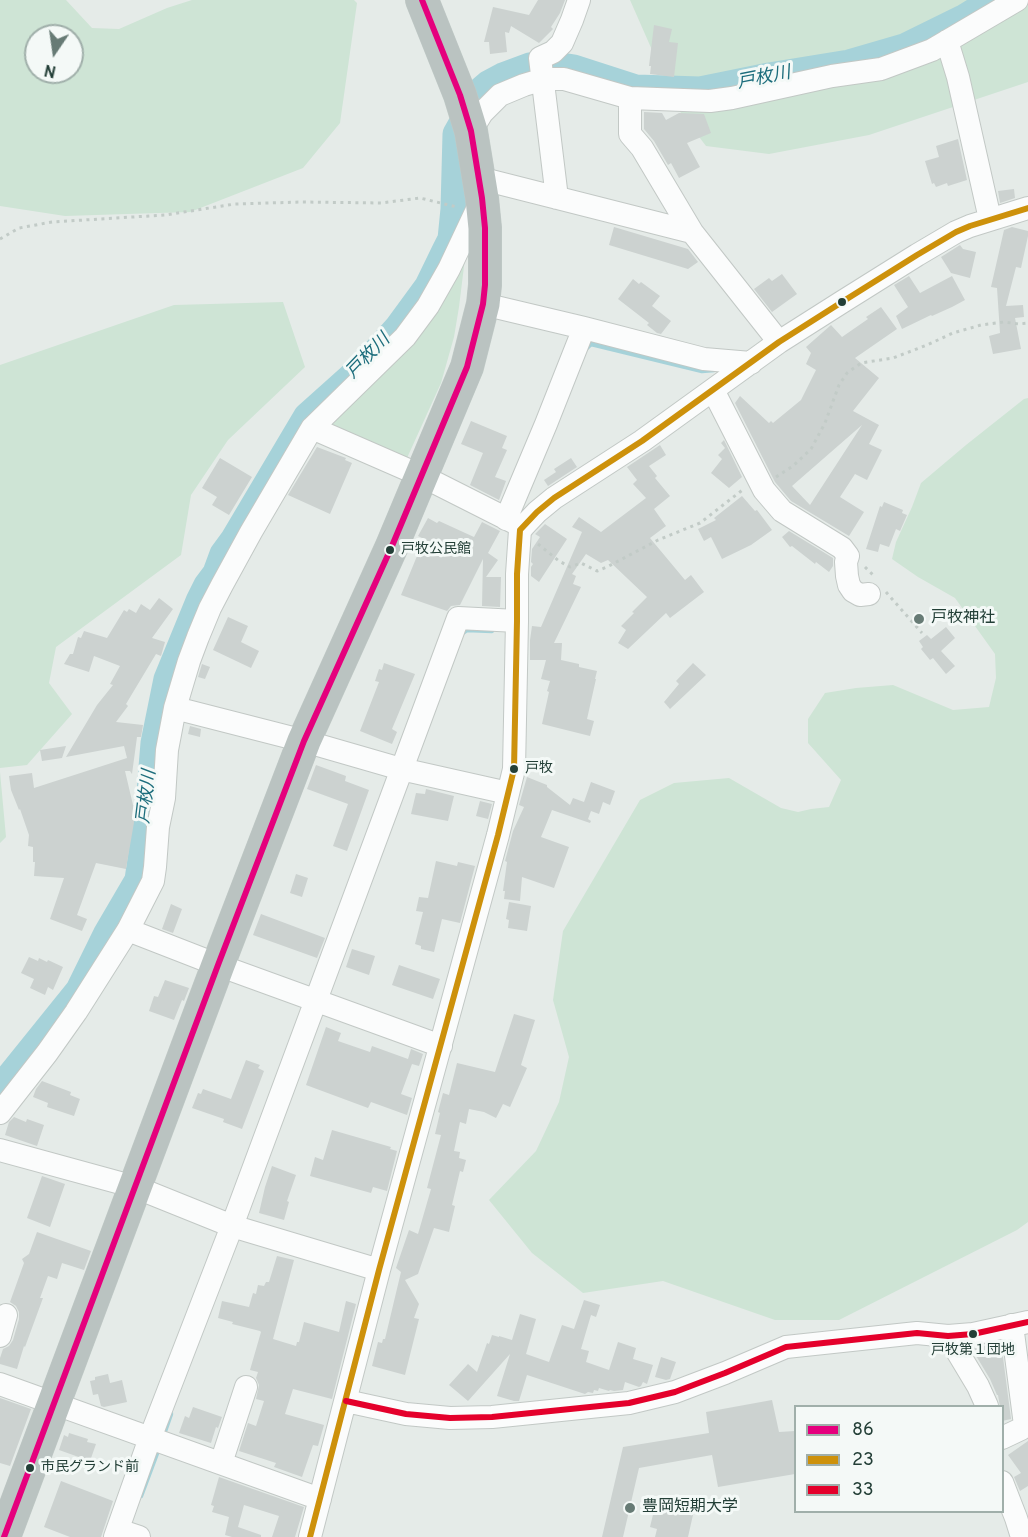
<!DOCTYPE html>
<html>
<head>
<meta charset="utf-8">
<style>
	body { margin:0 }
	#map { position:relative; width:1028px; height:1537px; overflow:hidden; background:#e5ebe8; font-family:Overpass,sans-serif }
	canvas { display:block }
	.legend { position:absolute; left:794px; top:1405px; width:210px; height:108px; box-sizing:border-box; background:#f4f9f7; border:2px solid #a0afaa; margin:0; padding:8px 10px; list-style:none; font-size:18px; color:#233f37 }
	.legend li { display:flex; align-items:center; gap:12px; height:30px }
	.legend b { width:30px; border:2px solid #a0afaa }
	.north { position:absolute; left:24px; top:24px; width:60px; height:60px; box-sizing:border-box; background:#f4f9f7; border:2px solid #a0afaa; border-radius:50%; rotate:193deg; font-size:16px; font-weight:700; line-height:24px; text-align:center; color:#233f37 }
	.north::after { content:''; display:block; margin:auto; width:21px; height:27px; background:#677b75; clip-path:polygon(50% 0,100% 100%,50% 72%,0 100%) }
</style>
</head>
<body>
<div id="map">
<canvas width="1028" height="1537"></canvas>
<ul class="legend">
<li><b style="height:8px;background:#e5007d"></b>86</li>
<li><b style="height:8px;background:#cd910b"></b>23</li>
<li><b style="height:8px;background:#e4002b"></b>33</li>
</ul>
<div class="north">N</div>
</div>
<script>
const g = document.querySelector('canvas').getContext('2d');
g.lineJoin = 'round';
function paint(path, color) {
  g.fillStyle = color;
  g.fill(path, 'evenodd');
}
function poly(rows) {
  const path = new Path2D();
  for (const r of rows) {
    path.moveTo(r[0], r[1]);
    for (let i = 2; i < r.length; i += 2) path.lineTo(r[i], r[i + 1]);
  }
  return path;
}
function trace(path, color, width, dash) {
  g.strokeStyle = color;
  g.lineWidth = width;
  g.lineCap = dash ? 'butt' : 'round';
  g.setLineDash(dash || []);
  g.stroke(path);
}
function drawText(font, color, halo, rows, align = 'center') {
  g.font = font + ' Overpass,"Noto Sans JP",sans-serif';
  g.lineWidth = 6;
  g.setLineDash([]);
  g.textBaseline = 'middle';
  g.strokeStyle = halo;
  g.fillStyle = color;
  for (const [text, x, y, turn = 0] of rows) {
    g.save();
    g.translate(x, y);
    g.rotate((+turn || 0) * Math.PI / 180);
    g.textAlign = isNaN(turn) ? turn : align;
    if (halo) g.strokeText(text, 0, 0);
    g.fillText(text, 0, 0);
    g.restore();
  }
}
paint(poly([
	[0,0,66,0,92,28,119,29,167,8,192,0,354,0,357,3,340,123,303,168,190,212,65,216,0,206],
	[36,36,72,36,72,72,36,72],
	[630,0,1028,0,1028,82,869,135,769,154,706,146,678,109],
	[466,250,459,307,454,337,441,383,407,458,325,426],
	[283,302,305,367,228,440,191,495,181,555,56,647,49,683,72,714,27,765,0,768,0,365,174,305],
	[1028,398,1028,1222,1017,1230,839,1320,775,1320,663,1281,583,1293,532,1253,489,1200,536,1151,559,1102,569,1057,553,1000,563,931,640,800,674,783,729,778,781,808,798,812,811,809,829,807,841,780,808,743,808,719,825,693,856,688,893,685,953,710,989,707,996,678,995,654,955,598,918,577,892,559,896,542,912,507,921,483,966,445,1024,399],
	[0,772,6,837,0,843]
]), '#cee4d5');
trace(poly([
	[587,348,591,344,702,371,714,370],
	[460,635,467,630,492,631],
	[163,1437,171,1414],
	[141,1496,159,1448]
]), '#a6d2d9', 4.5);
trace(poly([
	[0,1088,79,990,107,933,138,880,149,804,154,743,167,679,199,601,207,585,216,573,223,554,234,539,307,416,364,365,398,327,428,286,445,251,451,239,454,209,456,134,481,90,488,84,503,76,530,66,549,64,574,68,636,88,700,90,769,76,849,63,904,47,965,17,993,0]
]), '#a6d2d9', 27);
paint(poly([
	[538,0,565,0,560,13,551,27,553,29,539,43,511,26,509,33,505,32,507,52,490,54,489,42,484,42,493,7,529,15],
	[654,25,672,29,669,42,678,43,674,77,650,74,651,66,649,66],
	[644,112,662,113,666,120,679,113,704,114,711,133,687,143,700,167,679,178,671,163,668,165,654,141,644,129],
	[958,139,967,180,948,186,947,183,936,187,934,183,932,184,925,161,939,157,936,146],
	[1014,189,1015,198,1000,203,998,191],
	[614,227,688,249,698,262,688,269,609,245],
	[1012,227,1028,231,1028,236,1021,268,1016,267,1006,306,1023,305,1024,317,1015,318,1021,349,993,354,989,336,1000,333,997,288,991,287,1004,230],
	[960,245,963,249,976,252,970,278,951,273,941,257],
	[782,274,797,294,772,312,754,289,769,278,772,281],
	[909,276,920,293,952,276,965,300,952,307,932,316,931,315,902,329,896,316,908,307,894,285],
	[633,279,639,284,641,282,660,296,652,306,671,321,661,334,657,333,647,325,649,323,618,299],
	[881,307,897,329,855,358,879,378,853,411,879,425,869,444,882,450,867,480,855,474,840,497,864,512,849,536,791,501,775,482,735,403,740,396,769,423,771,421,773,423,801,400,816,370,806,364,811,353,806,347,831,325,842,337,868,319,866,317],
	[862,425,810,505,792,486],
	[471,421,507,436,502,448,507,450,495,477,506,481,499,500,470,485,483,453,461,444],
	[724,440,742,477,729,488,711,473,722,459,718,455,725,448,721,443],
	[660,445,666,455,649,466,657,476,655,478,670,496,654,509,666,526,650,538,685,580,691,575,704,592,670,618,666,613,628,649,618,643,626,630,621,626,634,613,632,612,647,597,608,560,601,563,586,554,572,574,576,576,573,584,581,587,554,643,562,643,561,660,579,664,579,667,597,671,595,679,596,679,587,719,594,721,590,736,542,724,549,692,547,691,550,681,541,679,546,660,530,660,530,640,532,626,541,627,582,532,572,527,579,517,601,532,646,498,633,484,637,480,627,467],
	[317,447,346,458,345,460,352,463,330,514,288,495],
	[220,458,252,477,229,515,212,505,217,497,202,488],
	[571,458,577,467,548,486,544,480,556,472,554,469],
	[742,496,755,511,757,510,772,530,751,545,722,559,711,537,704,541,698,529,716,520,714,518],
	[884,502,903,510,902,513,907,515,900,531,896,529,889,547,880,544,878,552,866,549,880,506,882,507],
	[428,518,437,523,439,521,474,537,482,522,500,531,488,553,498,560,486,577,501,577,500,607,482,606,483,559,460,605,451,606,447,611,401,595,424,539,418,536],
	[545,524,567,539,539,582,531,576,531,567,533,564,531,562,532,549,540,537,535,534],
	[789,531,833,558,833,566,829,572,816,562,815,564,792,546,790,547,782,537],
	[159,598,173,609,152,638,165,642,161,656,156,654,126,704,128,706,116,722,143,725,141,737,137,737,132,774,130,771,125,771,133,805,137,805,126,869,96,863,77,915,87,919,82,931,50,919,64,878,34,876,35,862,33,862,33,847,28,846,29,835,20,809,19,810,11,790,9,776,32,773,34,788,127,758,124,746,66,757,97,705,113,685,110,684,120,666,94,656,89,672,64,664,70,654,73,654,78,637,81,638,84,631,107,638,124,610,127,612,129,609,136,613,141,604,150,610],
	[228,617,248,626,241,642,259,651,251,668,213,650],
	[946,627,955,638,941,651,955,666,946,674,933,658,930,660,921,649,923,647,919,641,927,635,931,639],
	[384,663,415,674,392,729,397,732,392,744,360,731,379,682,375,681,379,669,382,670],
	[693,663,706,675,670,709,664,702,679,684,676,681],
	[202,664,210,667,205,679,198,677],
	[190,726,201,729,200,737,188,734],
	[66,746,62,758,42,761,40,750],
	[316,765,346,776,345,781,369,790,347,851,333,846,348,804,307,789],
	[527,777,547,785,547,787,570,805,573,798,584,802,591,782,615,791,610,805,603,802,599,814,591,811,588,819,591,821,590,823,552,810,541,837,569,847,554,888,522,877,520,901,504,899,505,891,503,891,507,862,505,861,513,831,524,807,519,805],
	[426,789,454,796,448,821,411,814,416,793,425,794],
	[480,801,492,804,488,819,476,816],
	[436,861,457,866,458,862,475,866,460,923,442,919,434,952,421,949,421,946,415,944,423,912,416,911,419,897,428,898],
	[296,874,308,878,302,897,290,893],
	[509,902,531,906,527,931,508,928,509,920,506,919],
	[171,904,182,909,173,933,162,929],
	[261,914,325,938,317,958,253,935],
	[352,949,375,956,369,975,346,967],
	[29,957,38,961,39,958,47,962,48,960,63,967,53,990,48,987,45,995,30,988,34,979,21,973],
	[399,965,440,979,433,999,392,985],
	[165,980,189,988,184,1001,182,1000,174,1020,149,1011,154,996,158,997],
	[514,1014,535,1020,521,1065,527,1068,510,1107,503,1104,496,1118,484,1112,469,1109,466,1124,460,1122,454,1151,460,1152,459,1158,466,1160,463,1172,460,1171,452,1205,455,1206,449,1232,434,1228,418,1274,405,1280,419,1304,414,1318,419,1319,405,1375,372,1366,378,1342,382,1343,383,1339,385,1339,401,1272,396,1268,409,1230,418,1234,431,1189,427,1188,441,1135,435,1134,440,1113,438,1112,443,1093,449,1095,457,1063,495,1072],
	[326,1027,341,1033,338,1041,370,1052,372,1046,408,1059,411,1049,423,1054,419,1066,412,1064,401,1094,412,1098,407,1115,371,1102,368,1108,306,1085],
	[246,1060,260,1065,258,1068,264,1071,242,1129,223,1122,224,1119,192,1108,198,1093,201,1094,203,1089,231,1099],
	[42,1081,71,1092,70,1095,80,1099,74,1116,47,1107,48,1103,33,1097,36,1089],
	[14,1117,26,1122,27,1119,44,1125,37,1146,5,1135,9,1122],
	[332,1130,391,1147,390,1149,397,1151,387,1191,373,1187,371,1193,310,1176,315,1157,323,1160],
	[272,1166,296,1175,287,1201,289,1202,284,1220,259,1213,265,1187],
	[42,1176,65,1184,50,1227,27,1218],
	[37,1232,91,1251,84,1270,62,1263,57,1279,48,1276,40,1298,43,1298,25,1347,24,1346,17,1369,0,1364,0,1358,3,1349,9,1346,13,1340,19,1319,19,1312,16,1306,10,1302,24,1263,22,1259,29,1254],
	[277,1256,294,1260,273,1339,296,1346,297,1342,299,1342,304,1322,339,1332,346,1301,356,1304,332,1399,293,1389,285,1414,324,1425,318,1446,313,1445,302,1477,274,1467,276,1463,239,1451,248,1423,256,1426,264,1401,256,1399,259,1385,256,1378,258,1372,250,1370,261,1332,260,1331,232,1324,233,1322,218,1318,222,1301,249,1307,253,1293,256,1294,258,1285,264,1286,266,1282,269,1282],
	[584,1300,600,1305,596,1317,591,1315,581,1349,589,1351,586,1362,609,1370,618,1342,636,1348,633,1359,653,1365,647,1384,643,1382,641,1386,639,1387,625,1382,623,1390,614,1391,610,1390,609,1391,599,1388,598,1391,594,1390,593,1393,588,1392,585,1394,527,1375,519,1401,514,1401,497,1396,510,1354,468,1401,449,1385,468,1364,477,1372,487,1343,489,1344,492,1335,499,1337,499,1336,512,1340,520,1314,536,1319,526,1354,549,1362,562,1325,574,1329],
	[1001,1342,1011,1419,1002,1421,1002,1407,1000,1407,998,1395,997,1395,990,1379,972,1349],
	[661,1357,676,1362,670,1379,666,1380,655,1377],
	[108,1374,110,1383,122,1380,127,1402,104,1407,101,1406,98,1394,93,1395,90,1381,95,1380,95,1377],
	[0,1398,31,1409,10,1466,0,1463],
	[772,1400,779,1432,795,1431,795,1474,718,1487,712,1455,639,1468,623,1537,602,1537,623,1447,709,1433,706,1412],
	[193,1407,222,1417,218,1428,216,1427,211,1443,179,1433,185,1416,189,1418],
	[69,1433,88,1439,87,1442,96,1444,90,1461,59,1450,64,1435,68,1437],
	[1028,1441,1028,1486,1020,1491,1014,1477,1021,1473,1008,1455],
	[219,1477,304,1507,295,1537,272,1537,279,1516,244,1505,238,1527,261,1535,261,1537,232,1537,225,1535,229,1517,212,1512,214,1506,211,1505],
	[61,1481,113,1501,101,1537,70,1537,44,1527],
	[657,1498,695,1506,688,1537,655,1537,657,1529,650,1527]
]), '#ccd2d0');
const minor = poly([
	[947,41,958,77,990,219],
	[630,98,630,134,642,148,692,232,779,342],
	[471,131,482,113,500,95,524,85,544,79,564,79,630,98,710,101,732,98,832,76,881,69,932,50,1017,0],
	[479,178,692,232],
	[557,198,540,58,553,52,562,43,572,20,579,0],
	[483,304,584,328,704,359,751,363],
	[713,390,764,490,782,511,842,548,848,556,846,562,847,576,849,585,853,591,860,595,869,594],
	[312,428,422,476,523,527],
	[506,519,546,424,584,328],
	[175,708,304,741,401,769,508,793],
	[128,930,218,965,441,1046],
	[0,1113,47,1053,76,1012,128,930,153,881,155,867,158,827,164,798,167,750,175,708,189,661,198,637,210,608,222,585,251,532,312,428,405,337,428,306,449,269,482,199],
	[0,1150,135,1187,232,1226,379,1270],
	[0,1336,6,1315],
	[948,1336,978,1386,987,1406],
	[0,1384,320,1499],
	[346,1401,406,1414,450,1418,492,1417,629,1403,675,1392,725,1373,786,1347,917,1333,948,1336,973,1334,1028,1322],
	[1002,1438,1021,1429,1025,1425,1012,1325],
	[221,1463,246,1387],
	[1002,1482,1016,1518,1022,1537],
	[118,1530,139,1537],
	[115,1537,150,1438,232,1226,458,618,517,621],
	[310,1537,379,1270,498,835,514,769,517,621,517,574,520,530,537,512,554,498,642,441,779,342,842,302,917,255,956,232,970,226,1028,208]
]);
const highway = poly([
	[4,1537,218,965,304,741,392,546,467,367,483,304,485,285,485,228,482,198,471,131,460,95,422,0]
]);
trace(minor, '#c2c8c5', 24);
trace(highway, '#c1cac7', 34);
trace(poly([
	[0,239,19,228,52,222,165,215,235,204,302,202,381,203,420,198,457,207],
	[776,477,793,466,811,449,825,423,839,385,847,373,861,363,893,358,927,345,953,333,981,325,1004,322,1019,324,1028,323],
	[538,544,559,561,570,567,581,563,597,571,607,567,658,540,700,523,745,488],
	[865,567,875,577],
	[886,592,922,633]
]), '#c2cbc7', 3, [3, 4.5]);
trace(minor, '#fbfcfc', 22);
trace(highway, '#bac3c1', 33);
trace(poly([
	[4,1537,218,965,304,741,392,546,467,367,483,304,485,285,485,228,482,198,471,131,460,95,422,0]
]), '#e5007d', 6);
trace(poly([
	[310,1537,379,1270,498,835,514,769,517,621,517,574,520,530,537,512,554,498,642,441,779,342,842,302,917,255,956,232,970,226,1028,208]
]), '#cd910b', 6);
trace(poly([
	[346,1401,406,1414,450,1418,492,1417,629,1403,675,1392,725,1373,786,1347,917,1333,948,1336,973,1334,1028,1322]
]), '#e4002b', 6);
for (const [x, y, r, color] of [
	[842,302,5,"#233f37"],
	[390,550,5,"#233f37"],
	[919,619,6,"#677b75"],
	[514,769,5,"#233f37"],
	[973,1334,5,"#233f37"],
	[30,1468,5,"#233f37"],
	[630,1508,6,"#677b75"]
]) {
  const dot = new Path2D();
  dot.arc(x, y, r, 0, 2 * Math.PI);
  g.fillStyle = color;
  g.fill(dot);
  trace(dot, '#f4f9f7', 2);
}
drawText('14px', '#233f37', '#f4f9f7', [
	["戸牧公民館",401,550],
	["戸牧",525,769],
	["戸牧第１団地",973,1351,"center"],
	["市民グランド前",41,1468]
], 'left');
drawText('16px', '#233f37', '#f4f9f7', [
	["戸牧神社",931,619],
	["豊岡短期大学",642,1508]
], 'left');
drawText('italic 18px', '#1c6d7c', '#f4f9f7', [
	["戸枚川",764,79,-11],
	["戸枚川",369,357,-46],
	["戸枚川",148,797,-83]
]);
</script>
</body>
</html>
